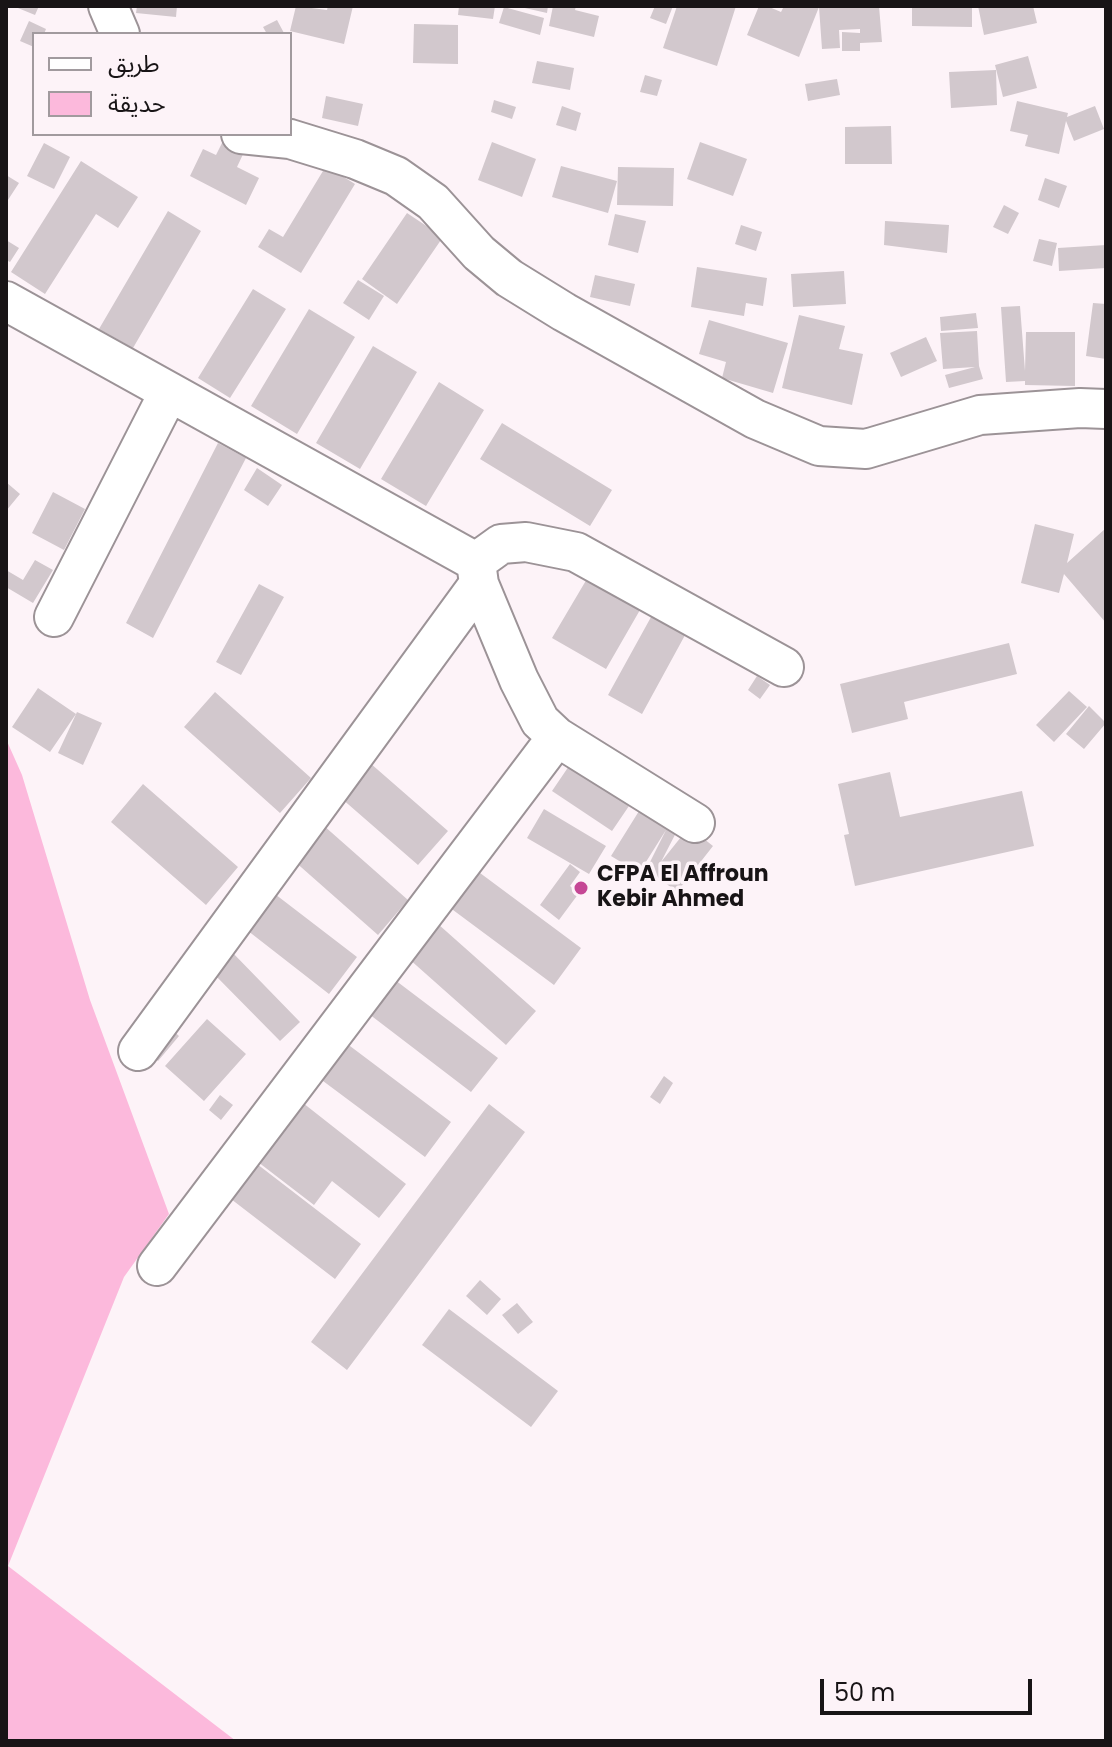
<!DOCTYPE html>
<html>
<head>
<meta charset="utf-8">
<style>
	body { margin:0 }
	#map { position:relative; width:1112px; height:1747px; overflow:hidden; background:#fdf3f8; font-family:Poppins,"Noto Sans Arabic",sans-serif }
	canvas { display:block }
	.frame { position:absolute; inset:0; border:8px solid #181416; pointer-events:none }
	.legend { position:absolute; left:32px; top:32px; width:260px; height:104px; box-sizing:border-box; background:#fdf3f8; border:2px solid #a19a9e; margin:0; padding:10px 14px; list-style:none; font-size:24px; color:#181416 }
	.legend li { display:flex; align-items:center; gap:16px; height:40px }
	.legend b { width:40px; border:2px solid #a19a9e }
	.scale { position:absolute; left:820px; top:1679px; width:212px; height:36px; box-sizing:border-box; border:4px solid #181416; border-top:0; padding-left:10px; font-size:24px; line-height:28px; white-space:nowrap; color:#181416; -webkit-text-stroke:6px #fdf3f8; paint-order:stroke }
</style>
</head>
<body>
<div id="map">
<canvas width="1112" height="1747"></canvas>
<div class="frame"></div>
<ul class="legend">
<li><b style="height:10px;background:#fff"></b>طريق</li>
<li><b style="height:22px;background:#fcb9dc"></b>حديقة</li>
</ul>
<div class="scale">50 m</div>
</div>
<script>
const g = document.querySelector('canvas').getContext('2d');
g.lineJoin = 'round';
function paint(path, color) {
  g.fillStyle = color;
  g.fill(path, 'evenodd');
}
function poly(rows) {
  const path = new Path2D();
  for (const r of rows) {
    path.moveTo(r[0], r[1]);
    for (let i = 2; i < r.length; i += 2) path.lineTo(r[i], r[i + 1]);
  }
  return path;
}
function trace(path, color, width, dash) {
  g.strokeStyle = color;
  g.lineWidth = width;
  g.lineCap = dash ? 'butt' : 'round';
  g.setLineDash(dash || []);
  g.stroke(path);
}
function drawText(font, color, halo, rows, align = 'center') {
  g.font = font + ' Poppins,sans-serif';
  g.lineWidth = 7;
  g.setLineDash([]);
  g.textBaseline = 'middle';
  g.strokeStyle = halo;
  g.fillStyle = color;
  for (const [text, x, y, turn = 0] of rows) {
    g.save();
    g.translate(x, y);
    g.rotate((+turn || 0) * Math.PI / 180);
    g.textAlign = isNaN(turn) ? turn : align;
    if (halo) g.strokeText(text, 0, 0);
    g.fillText(text, 0, 0);
    g.restore();
  }
}
paint(poly([
	[6,739,22,775,90,1000,169,1214,124,1277,8,1566,236,1741,6,1741]
]), '#fcb9dc');
paint(poly([
	[13,6,39,6,35,15],
	[137,6,177,6,176,17,136,13],
	[296,6,327,10,328,6,353,6,344,44,290,31],
	[459,6,495,6,493,19,458,15],
	[516,6,548,6,547,13],
	[553,6,576,6,575,10,599,16,594,37,549,26],
	[655,6,673,6,666,24,650,18],
	[677,6,736,6,717,66,663,48],
	[759,6,767,6,781,12,784,6,879,6,882,42,860,43,860,51,842,51,842,32,860,33,860,29,839,30,840,48,822,49,819,7,799,57,747,35],
	[912,6,972,6,972,27,912,26],
	[978,6,1033,6,1037,23,984,35],
	[504,7,544,18,540,35,499,23],
	[277,20,284,33,267,34,263,27],
	[29,21,46,29,44,34,34,34,34,47,20,41],
	[414,24,458,25,458,64,413,63],
	[1028,56,1037,88,1003,97,995,65],
	[537,61,574,68,570,90,532,83],
	[996,70,997,105,951,108,949,72],
	[645,75,662,80,657,96,640,92],
	[837,79,840,95,808,101,805,84],
	[326,96,363,104,358,126,322,118],
	[494,100,516,107,512,119,491,112],
	[1017,101,1068,113,1067,117,1095,106,1104,129,1074,141,1066,121,1059,154,1025,146,1028,135,1010,131],
	[562,106,581,113,576,131,556,125],
	[891,126,892,164,845,164,845,127],
	[224,139,245,150,237,167,259,178,246,205,190,176,203,149,216,155],
	[492,142,536,159,522,197,478,180],
	[700,142,747,159,733,196,687,179],
	[44,143,70,157,54,189,27,176],
	[81,161,138,197,118,228,96,214,45,294,11,272],
	[326,166,355,184,301,273,258,247,269,229,283,237],
	[561,166,617,181,608,213,552,197],
	[618,167,674,168,673,206,617,205],
	[6,175,19,183,6,203],
	[1045,178,1067,186,1059,208,1038,200],
	[1004,205,1019,213,1008,234,993,227],
	[168,211,201,231,133,348,99,329],
	[407,213,443,237,397,304,362,279],
	[615,214,646,221,638,253,608,245],
	[885,221,949,225,947,253,884,245],
	[741,225,762,232,756,251,735,244],
	[1039,239,1057,243,1052,266,1033,261],
	[6,240,19,248,10,262,6,260],
	[1106,245,1106,268,1059,271,1058,248],
	[697,267,767,278,763,306,746,303,744,316,691,307],
	[844,271,846,304,793,307,791,274],
	[595,275,635,284,630,306,590,297],
	[358,280,384,296,369,320,343,303],
	[253,289,286,309,230,398,198,378],
	[1093,303,1106,304,1106,359,1086,356],
	[1020,306,1025,371,1026,332,1075,332,1075,386,1025,385,1025,381,1006,382,1001,307],
	[309,309,355,337,297,434,251,406],
	[976,313,978,328,941,331,940,317],
	[799,315,845,326,839,349,863,354,852,405,782,388],
	[709,320,788,343,773,393,722,378,726,362,699,354],
	[977,331,979,366,983,379,949,388,945,375,975,367,943,369,940,333],
	[926,337,937,361,901,377,890,353],
	[373,346,417,372,360,469,316,443],
	[439,382,484,410,426,506,381,479],
	[502,423,612,490,590,526,480,459],
	[218,443,246,458,153,638,126,623],
	[257,468,282,485,268,506,244,490],
	[6,482,20,494,6,511],
	[53,492,85,509,64,550,32,533],
	[1035,524,1074,534,1067,563,1106,528,1106,623,1064,574,1059,593,1021,583],
	[35,560,53,570,33,603,6,587,6,570,23,580],
	[591,572,644,603,606,669,552,638],
	[259,584,284,597,241,675,216,662],
	[656,608,690,626,642,714,608,695],
	[1009,643,1017,674,904,702,908,719,852,733,840,684],
	[757,676,770,685,760,699,748,690],
	[38,688,76,714,50,752,12,727],
	[1069,691,1087,707,1054,742,1036,725],
	[215,692,311,778,280,813,184,727],
	[1089,706,1106,723,1084,749,1066,734],
	[77,712,102,723,83,765,58,753],
	[370,763,448,831,418,865,341,798],
	[571,763,631,803,612,831,552,791],
	[890,772,900,817,1022,791,1034,846,855,886,844,835,849,834,838,784],
	[143,784,238,867,206,905,111,822],
	[644,803,680,825,661,862,689,827,713,846,677,892,655,875,645,872,666,830,639,873,611,856],
	[544,809,606,846,589,874,527,838],
	[323,825,408,900,378,935,293,860],
	[570,864,580,872,570,886,579,893,559,920,540,905],
	[476,870,581,948,554,985,449,907],
	[271,891,357,957,329,994,243,927],
	[438,924,536,1011,506,1045,408,958],
	[230,950,300,1022,280,1041,210,970],
	[395,980,498,1058,471,1092,369,1014],
	[207,1019,246,1054,204,1101,165,1066],
	[171,1029,179,1036,158,1061,149,1053],
	[346,1043,451,1122,425,1157,319,1078],
	[664,1076,673,1083,660,1104,650,1097],
	[220,1095,233,1105,221,1120,209,1110],
	[303,1103,406,1184,379,1218,332,1181,314,1205,258,1162],
	[489,1104,525,1132,347,1370,311,1342],
	[257,1164,361,1244,335,1279,231,1199],
	[480,1280,501,1299,487,1315,466,1296],
	[517,1303,533,1322,518,1334,502,1315],
	[449,1309,558,1391,531,1427,422,1345]
]), '#d2c8cd');
const minor = poly([
	[108,6,120,34],
	[241,134,290,139,355,159,396,176,433,202,479,253,509,278,564,312,755,419,819,446,866,449,980,415,1080,408,1106,409],
	[6,301,476,562],
	[54,617,169,392],
	[695,823,557,737,540,721,519,680,479,584,476,562,501,544,526,542,576,552,784,667],
	[138,1051,479,584],
	[157,1266,557,737]
]);
trace(minor, '#9c9397', 42);
trace(minor, '#fff', 38);
for (const [x, y, r, color] of [
	[581,888,8,"#c54795"]
]) {
  const dot = new Path2D();
  dot.arc(x, y, r, 0, 2 * Math.PI);
  g.fillStyle = color;
  g.fill(dot);
  trace(dot, '#fdf3f8', 3);
}
drawText('bold 22px', '#181416', '#fdf3f8', [
	["CFPA El Affroun",597,875],
	["Kebir Ahmed",597,900]
], 'left');
</script>
</body>
</html>
